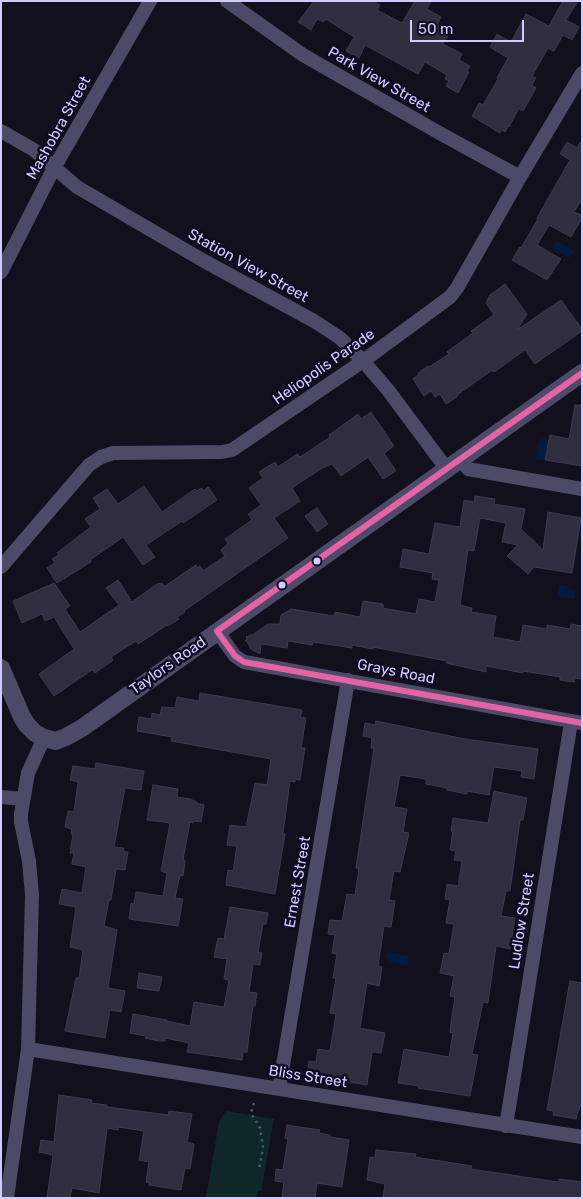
<!DOCTYPE html>
<html>
<head>
<meta charset="utf-8">
<style>
	body { margin:0 }
	#map { position:relative; width:583px; height:1199px; overflow:hidden; background:#12101c; font-family:Rubik,sans-serif }
	canvas { display:block }
	.frame { position:absolute; inset:0; border:2px solid #d2cbff; pointer-events:none }
	.scale { position:absolute; left:410px; top:20px; width:114px; height:22px; box-sizing:border-box; border:2px solid #d2cbff; border-top:0; padding-left:6px; font-size:15px; line-height:18px; white-space:nowrap; color:#d2cbff; -webkit-text-stroke:4px #0f0b21; paint-order:stroke }
</style>
</head>
<body>
<div id="map">
<canvas width="583" height="1199"></canvas>
<div class="frame"></div>
<div class="scale">50 m</div>
</div>
<script>
const g = document.querySelector('canvas').getContext('2d');
g.lineJoin = 'round';
function paint(path, color) {
  g.fillStyle = color;
  g.fill(path, 'evenodd');
}
function poly(rows) {
  const path = new Path2D();
  for (const r of rows) {
    path.moveTo(r[0], r[1]);
    for (let i = 2; i < r.length; i += 2) path.lineTo(r[i], r[i + 1]);
  }
  return path;
}
function trace(path, color, width, dash) {
  g.strokeStyle = color;
  g.lineWidth = width;
  g.lineCap = dash ? 'butt' : 'round';
  g.setLineDash(dash || []);
  g.stroke(path);
}
function drawText(font, color, halo, rows, align = 'center') {
  g.font = font + ' Rubik,sans-serif';
  g.lineWidth = 5;
  g.setLineDash([]);
  g.textBaseline = 'middle';
  g.strokeStyle = halo;
  g.fillStyle = color;
  for (const [text, x, y, turn = 0] of rows) {
    g.save();
    g.translate(x, y);
    g.rotate((+turn || 0) * Math.PI / 180);
    g.textAlign = isNaN(turn) ? turn : align;
    if (halo) g.strokeText(text, 0, 0);
    g.fillText(text, 0, 0);
    g.restore();
  }
}
paint(poly([
	[226,1111,274,1119,261,1191,258,1191,256,1198,206,1198,219,1122]
]), '#0e282a');
paint(poly([
	[556,241,574,250,570,258,556,252,556,251,552,248],
	[543,438,549,439,545,461,535,459,538,442],
	[559,585,567,586,567,588,576,590,574,599,557,597],
	[389,952,408,956,409,964,406,966,391,962,386,957,387,953]
]), '#05183e');
const building = poly([
	[314,1,374,1,380,5,377,10,402,23,415,1,431,1,427,9,441,17,437,25,450,32,443,44,462,54,459,60,470,66,467,71,469,72,458,93,446,86,449,81,445,79,447,75,425,62,418,74,365,45,359,58,346,51,354,37,326,19,323,22,317,19,311,30,298,22,314,1],
	[563,1,578,1,566,20,579,27,572,40,563,35,554,51,548,48,532,76,536,78,532,85,536,88,523,111,519,108,509,127,508,126,505,132,502,130,500,133,472,116,479,103,483,105,498,79,497,78,508,58,490,47,497,34,511,42,526,14,549,26,563,1],
	[582,140,582,199,574,212,581,215,582,218,571,237,549,225,537,245,561,259,547,280,512,260,520,247,521,248,538,219,537,218,570,160,560,154,567,142,577,148,582,140],
	[505,284,527,314,517,330,561,300,579,325,582,331,535,364,525,350,494,372,492,370,457,395,458,396,446,404,440,394,435,397,431,391,424,396,413,379,419,374,418,373,428,366,429,367,449,354,447,352,473,333,471,331,494,315,486,303,490,295,505,284],
	[575,405,582,405,582,466,545,460,550,435,569,439,575,405],
	[371,412,394,446,384,453,396,471,383,479,368,457,341,476,332,464,322,468,292,488,300,501,274,518,288,538,184,611,185,612,177,617,179,619,168,626,167,625,138,644,136,641,111,657,113,660,95,673,92,670,54,696,39,674,74,649,54,617,45,621,42,614,22,623,13,601,54,583,70,606,65,609,80,632,119,605,106,588,118,580,132,602,157,584,162,583,165,586,196,565,198,568,200,566,203,571,225,556,221,550,228,544,225,539,252,520,248,514,261,505,249,488,263,478,259,472,275,462,278,467,297,454,300,457,330,437,329,435,358,414,361,419,371,412],
	[144,486,162,512,195,489,197,491,201,488,204,491,208,487,217,500,183,523,182,521,146,545,155,557,143,565,123,537,90,560,91,562,57,583,47,568,55,563,52,559,59,555,57,553,91,527,85,519,100,509,93,498,107,489,118,504,144,486],
	[475,496,495,499,494,504,525,509,521,529,543,550,548,512,581,518,572,573,534,567,528,574,507,556,518,545,502,542,506,523,480,518,474,551,468,550,460,605,472,608,471,612,496,616,493,637,520,642,523,625,547,629,547,625,570,629,571,624,582,626,582,679,575,678,574,682,560,680,560,677,523,671,523,673,486,666,486,672,446,663,447,661,373,647,373,649,352,645,352,648,313,642,312,645,288,641,287,648,261,644,260,654,251,649,247,641,245,641,247,639,246,637,254,634,268,624,280,624,281,615,291,609,334,616,335,612,360,617,363,601,383,604,383,608,416,614,419,599,435,602,439,580,432,579,433,573,400,567,403,549,429,554,435,523,460,527,464,500,474,502,475,496],
	[317,508,328,524,317,532,305,516,317,508],
	[200,693,302,710,300,717,306,718,301,748,305,748,300,780,295,779,295,782,290,781,283,833,285,834,275,894,226,885,228,870,233,871,237,846,227,845,230,825,246,827,255,783,267,785,271,759,171,741,172,737,137,731,139,717,151,719,152,713,160,715,162,707,175,708,177,697,199,701,200,693],
	[376,721,465,739,538,749,534,779,521,777,522,771,494,767,489,795,467,791,467,794,447,790,447,788,426,784,426,779,400,775,394,807,407,809,403,832,409,833,400,872,394,871,389,900,395,901,391,927,384,926,378,966,382,967,379,986,367,983,360,1028,385,1033,381,1053,372,1052,367,1085,307,1075,309,1061,316,1062,318,1049,330,1051,336,1014,330,1013,336,978,333,978,337,954,332,953,335,935,328,934,330,920,342,921,347,894,355,895,359,868,356,868,374,748,371,748,372,738,363,736,365,723,375,725,376,721],
	[96,763,144,771,141,790,125,788,114,847,124,848,123,851,128,852,125,870,116,869,111,900,109,900,104,926,117,930,108,988,125,991,121,1012,110,1010,105,1038,65,1031,76,978,79,978,83,950,70,947,76,907,59,904,62,889,82,893,86,867,72,864,74,853,70,853,73,834,71,834,72,829,65,827,68,811,74,812,78,782,70,780,73,766,95,769,96,763],
	[153,785,178,789,177,797,190,799,197,802,196,803,204,805,201,822,194,821,193,823,190,822,183,860,185,861,183,876,180,875,175,898,183,899,178,926,129,919,131,903,134,904,136,892,163,896,167,873,161,871,170,823,147,820,153,785],
	[494,791,527,798,523,820,520,820,510,891,506,891,501,916,515,918,510,949,496,946,488,1003,483,1002,472,1054,478,1055,470,1096,418,1088,419,1086,398,1083,404,1049,449,1057,453,1033,450,1032,451,1023,455,997,450,996,454,976,440,973,444,953,449,954,454,924,446,923,450,900,445,899,447,884,458,886,462,861,454,860,456,851,450,850,453,831,451,831,453,818,488,823,494,791],
	[230,907,268,913,266,924,263,924,258,952,262,953,260,965,253,964,249,992,257,993,255,1006,253,1005,247,1052,243,1052,242,1060,187,1052,189,1043,165,1038,165,1041,159,1041,145,1038,146,1036,130,1033,133,1014,167,1020,167,1021,190,1026,194,1002,224,1007,229,980,224,979,227,959,214,957,218,938,224,939,230,907],
	[139,973,162,977,159,991,137,988,139,973],
	[570,981,582,983,582,1106,580,1106,579,1111,578,1111,576,1119,553,1115,554,1111,547,1110,570,981],
	[59,1095,92,1100,91,1103,107,1105,107,1107,168,1115,169,1111,192,1114,187,1142,194,1144,190,1169,185,1168,181,1190,149,1185,149,1183,146,1182,149,1162,139,1160,144,1131,118,1127,118,1130,107,1128,99,1193,72,1188,70,1198,47,1198,53,1155,39,1152,41,1140,54,1142,59,1095],
	[287,1125,320,1130,319,1133,330,1135,330,1137,349,1140,342,1187,317,1183,315,1198,282,1198,284,1182,275,1181,276,1169,283,1170,288,1139,285,1138,287,1125],
	[376,1150,416,1154,415,1157,472,1166,471,1169,558,1182,559,1179,582,1182,582,1198,383,1198,385,1184,367,1180,370,1157,375,1158,376,1150]
]);
paint(building, '#302d3f');
trace(building, '#3e3951', 1);
trace(poly([
	[254,1103,251,1113,260,1128,263,1147,259,1170]
]), '#485868', 2.5, [2.5, 4]);
trace(poly([
	[227,1,303,55,443,135,520,177],
	[1,131,34,150,77,187,204,261,314,321,340,338,363,361,388,390,446,468],
	[1,272,54,168,150,1],
	[460,459,468,469,582,489],
	[1,567,89,465,101,457,113,453,222,452,232,450,363,361,450,297,457,288,520,177,582,73],
	[217,631,235,656,244,662,582,723],
	[1,797,23,799],
	[28,1049,582,1137],
	[279,1089,348,680],
	[506,1126,571,722],
	[7,1198,28,1049,32,895,29,861,21,822,21,814,28,773,44,738]
]), '#4c4a66', 14);
trace(poly([
	[1,668,22,717,27,725,35,733,44,738,56,741,66,737,82,728,582,373]
]), '#4c4a66', 18);
trace(poly([
	[217,631,582,373],
	[217,631,235,656,244,662,582,723]
]), '#e463a4', 6);
for (const [x, y, r, color] of [
	[317,561,4.5,"#d2cbff"],
	[282,585,4.5,"#d2cbff"]
]) {
  const dot = new Path2D();
  dot.arc(x, y, r, 0, 2 * Math.PI);
  g.fillStyle = color;
  g.fill(dot);
  trace(dot, '#0f0b21', 2);
}
drawText('15px', '#d2cbff', '#0f0b21', [
	["Park View Street",379,80,30],
	["Mashobra Street",59,128,-61],
	["Station View Street",248,266,29],
	["Heliopolis Parade",324,367,-35],
	["Taylors Road",168,666,-35],
	["Grays Road",396,672,11],
	["Ernest Street",298,882,-80],
	["Ludlow Street",522,921,-81],
	["Bliss Street",308,1077,9]
]);
</script>
</body>
</html>
